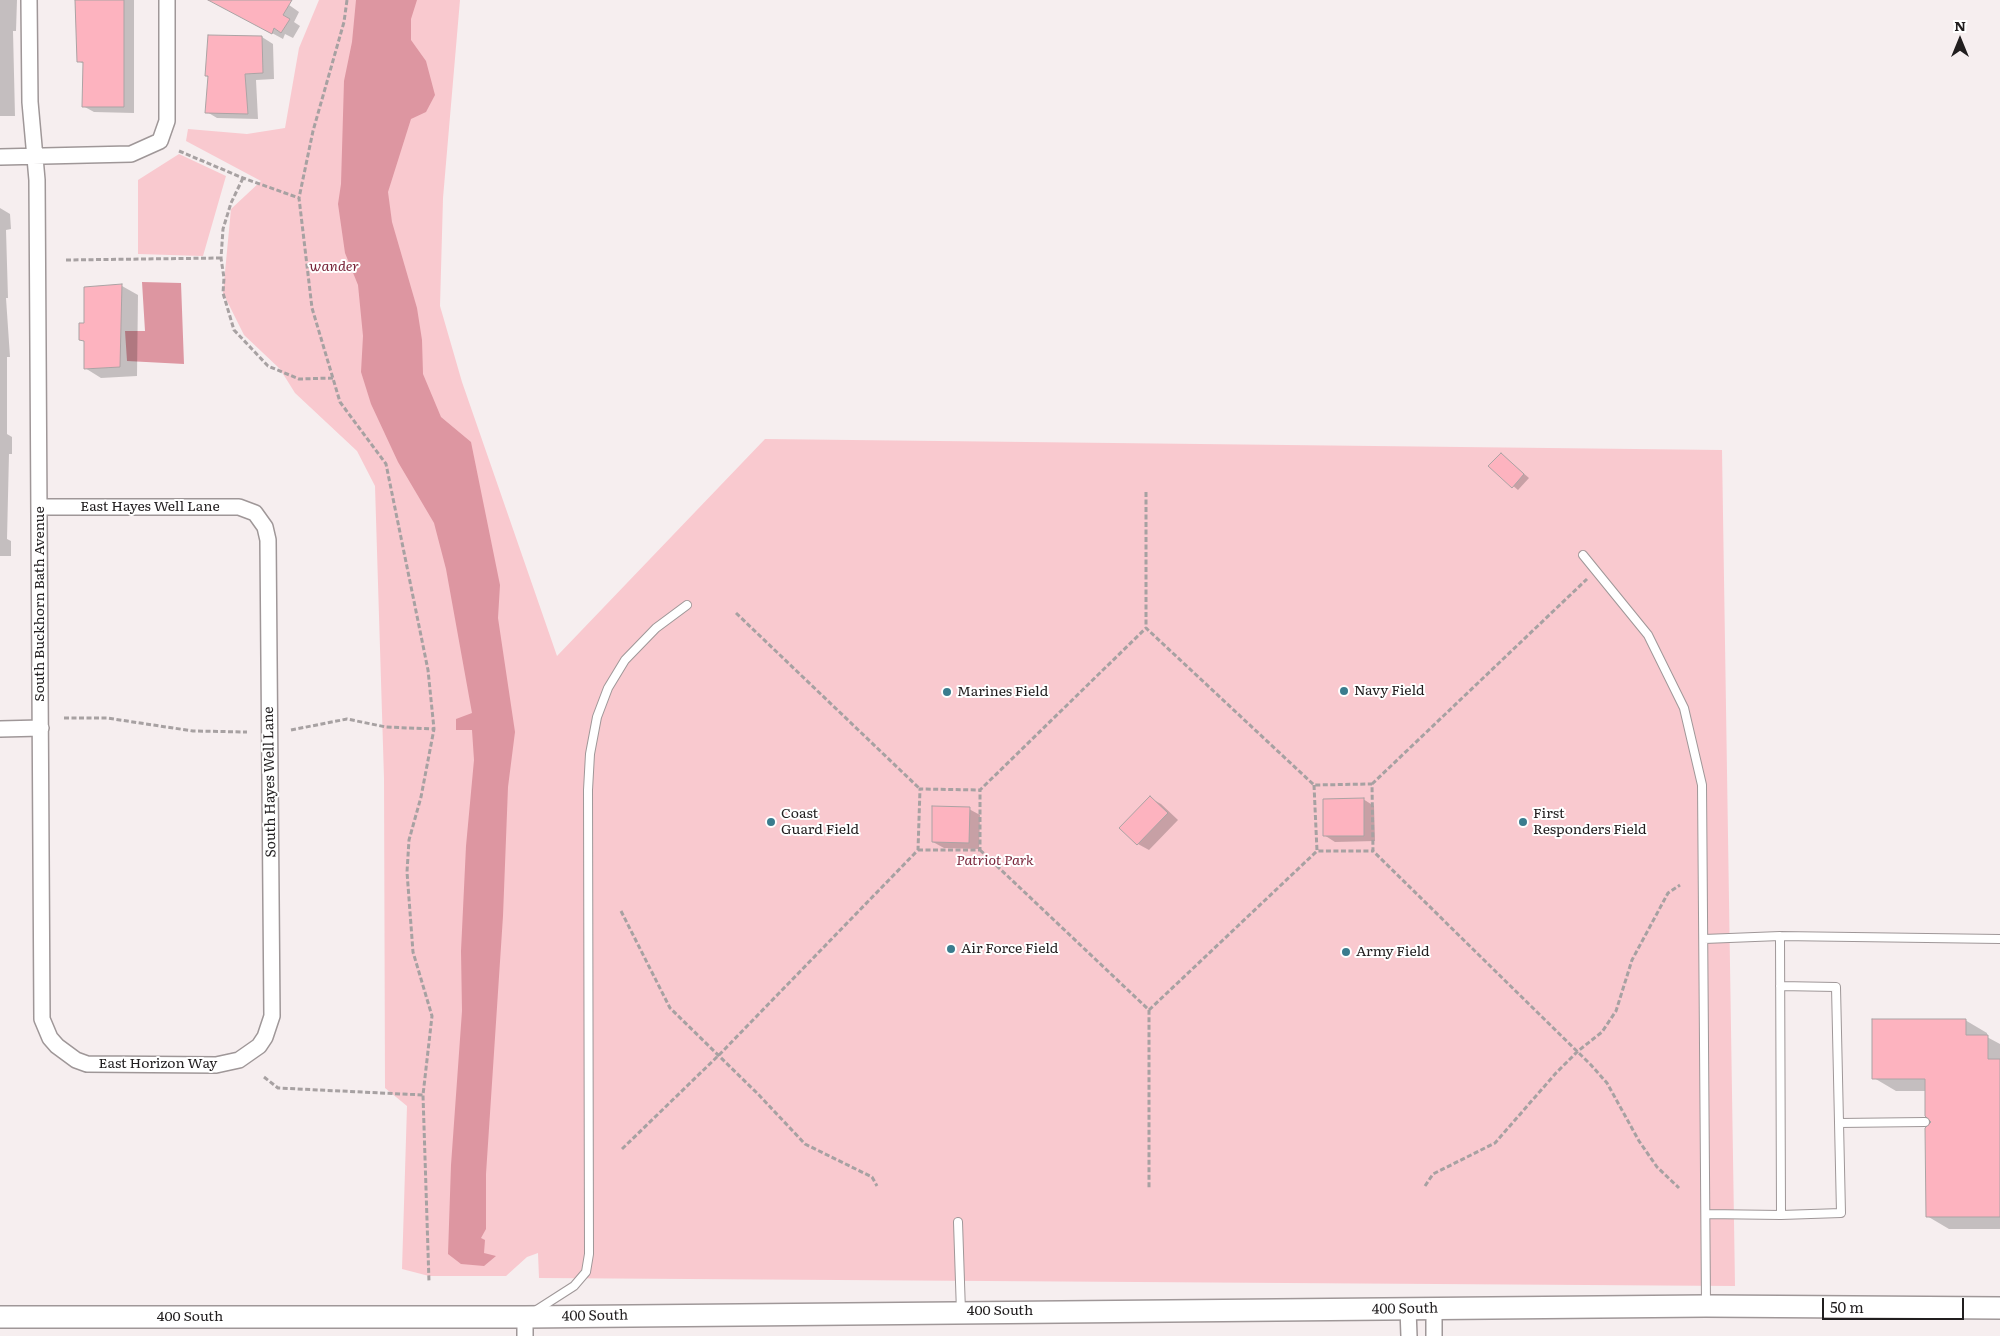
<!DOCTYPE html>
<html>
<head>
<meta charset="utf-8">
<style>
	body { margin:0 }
	#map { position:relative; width:2000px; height:1336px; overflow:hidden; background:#f6eeef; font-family:Literata,serif }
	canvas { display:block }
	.north { position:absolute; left:1935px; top:15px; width:50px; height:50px; -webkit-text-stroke:4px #fff; paint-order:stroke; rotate:0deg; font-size:14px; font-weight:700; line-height:20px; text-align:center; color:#211e1f }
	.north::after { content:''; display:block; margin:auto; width:18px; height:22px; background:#211e1f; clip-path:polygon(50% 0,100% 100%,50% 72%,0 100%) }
	.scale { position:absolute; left:1822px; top:1298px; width:142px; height:22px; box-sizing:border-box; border:2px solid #211e1f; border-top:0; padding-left:6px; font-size:15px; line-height:18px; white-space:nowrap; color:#211e1f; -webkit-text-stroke:4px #fff; paint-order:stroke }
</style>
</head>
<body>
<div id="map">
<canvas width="2000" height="1336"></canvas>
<div class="north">N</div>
<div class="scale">50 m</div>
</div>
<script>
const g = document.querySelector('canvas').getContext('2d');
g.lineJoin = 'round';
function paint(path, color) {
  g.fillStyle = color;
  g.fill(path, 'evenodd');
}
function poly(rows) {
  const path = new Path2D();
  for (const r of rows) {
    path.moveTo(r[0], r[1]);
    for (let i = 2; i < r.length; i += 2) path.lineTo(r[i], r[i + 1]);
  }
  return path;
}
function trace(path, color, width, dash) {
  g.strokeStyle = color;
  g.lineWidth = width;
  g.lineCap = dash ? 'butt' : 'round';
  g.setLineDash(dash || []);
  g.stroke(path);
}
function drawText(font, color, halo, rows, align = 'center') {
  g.font = font + ' Literata,serif';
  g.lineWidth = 4;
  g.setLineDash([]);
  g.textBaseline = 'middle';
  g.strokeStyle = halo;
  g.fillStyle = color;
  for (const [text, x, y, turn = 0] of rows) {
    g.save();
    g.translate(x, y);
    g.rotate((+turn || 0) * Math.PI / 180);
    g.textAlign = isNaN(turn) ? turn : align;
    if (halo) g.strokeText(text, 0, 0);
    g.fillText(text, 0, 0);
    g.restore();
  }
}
paint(poly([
	[319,0,460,0,443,198,440,306,462,382,557,656,765,439,1722,450,1735,1286,539,1278,538,1253,527,1257,506,1276,429,1276,402,1269,407,1106,385,1088,384,778,375,486,357,451,295,393,280,369,244,335,223,293,231,209,261,181,186,141,188,129,247,134,285,128,299,48],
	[179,154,226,176,203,256,138,254,138,180]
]), '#f9c9cf');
paint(poly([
	[356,0,417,0,411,19,411,40,426,61,435,95,426,112,411,119,388,192,392,222,417,308,422,340,423,374,441,417,471,442,500,585,498,618,515,732,508,787,503,916,486,1174,486,1229,481,1238,485,1240,484,1253,496,1256,484,1266,461,1264,448,1254,451,1165,462,1011,461,951,466,846,474,760,472,730,456,730,456,719,472,713,446,569,434,523,398,462,371,404,361,372,363,336,358,285,345,253,338,204,341,184,344,81,352,42],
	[142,282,181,283,184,364,127,361,125,331,145,331]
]), '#dd96a1');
paint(poly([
	[0,0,17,0,16,31,13,31,15,116,0,116],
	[75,0,134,0,134,113,94,112,83,106,84,64,78,61],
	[233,0,282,0,299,12,294,22,300,26,293,38,285,34,283,39,239,15],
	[209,37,262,37,273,44,274,79,256,80,258,119,217,118,207,112,210,78,206,76],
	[0,208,10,214,11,229,6,230,8,298,6,298,10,357,7,357,7,434,12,437,12,454,9,454,7,539,11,541,11,556,0,556],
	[122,286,138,295,137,376,101,378,85,368,85,342,80,339,86,325],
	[1501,454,1529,478,1518,490,1490,466],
	[1150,798,1161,804,1178,820,1149,850,1138,844],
	[1363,799,1374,806,1375,841,1335,842,1324,835],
	[969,809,980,815,979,849,944,848,933,842],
	[1965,1020,1987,1033,1987,1037,2000,1044,2000,1229,1949,1229,1927,1216,1932,1122,1926,1091,1896,1091,1874,1078]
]), '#0003');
const building = poly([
	[75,0,124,0,124,107,82,107,83,62,77,62,75,0],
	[208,0,292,0,283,15,290,19,281,33,274,28,272,34,208,0],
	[208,35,262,36,263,73,245,74,248,114,205,113,208,76,205,76,208,35],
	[122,284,120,367,84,369,84,341,79,340,79,323,84,323,84,287,122,284],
	[1501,453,1524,474,1512,488,1488,466,1501,453],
	[1150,796,1168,813,1137,845,1119,828,1150,796],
	[1364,798,1364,836,1323,836,1323,799,1364,798],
	[932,806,970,807,969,843,932,842,932,806],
	[1872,1019,1966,1019,1966,1035,1988,1035,1988,1059,2000,1059,2000,1217,1926,1217,1925,1128,1931,1122,1925,1116,1925,1079,1872,1079,1872,1019]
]);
paint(building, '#fdb3bf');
trace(building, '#aba3a4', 1);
const lane = poly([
	[1583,555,1648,635,1684,708,1702,785,1706,1304],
	[1780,936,2000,939],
	[1704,939,1780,936,1781,1215,1706,1214],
	[1780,986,1836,987,1841,1213,1781,1215],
	[1839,1123,1925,1122],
	[958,1222,961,1312],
	[535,1311,574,1286,586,1272,589,1254,588,790,590,754,597,717,608,688,625,660,656,628,687,605]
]);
const street = poly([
	[29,0,30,102,37,180,42,1019,50,1038,57,1046,76,1060,87,1064,216,1065,239,1060,259,1046,265,1037,272,1016,268,540,265,527,255,513,239,507,39,507],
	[0,157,131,154,160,141,167,121,167,0],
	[0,729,41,728],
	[1408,1309,1409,1336],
	[1434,1309,1434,1336],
	[525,1336,525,1317]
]);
const secondary = poly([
	[0,1317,525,1317,1706,1306,2000,1308]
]);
trace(lane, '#9f9798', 10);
trace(street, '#9f9798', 18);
trace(secondary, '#9f9798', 24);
trace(poly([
	[347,0,344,22,313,131,299,198,312,308,340,402,386,464,428,670,434,729,421,797,409,840,407,872,413,952,432,1016,423,1095,429,1282],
	[179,151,243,178,299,198],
	[243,178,231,203,223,229,221,258,224,278,223,293,234,330,268,366,299,379,333,378],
	[66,260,221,258],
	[1146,492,1146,628],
	[736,613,920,789],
	[64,718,107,718,193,731,247,732],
	[291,730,347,719,386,727,433,729],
	[1372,784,1587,579],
	[1314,785,1317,851,1373,851],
	[918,850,980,850,980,790],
	[980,850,1149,1010,1149,1188],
	[621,911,670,1008,758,1094,805,1144,872,1177,877,1186],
	[1149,1010,1317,851],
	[264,1077,278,1088,423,1095],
	[622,1149,719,1055,918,850,920,789,980,790,1146,628,1314,785,1372,784,1373,851,1591,1065,1607,1083,1639,1141,1657,1167,1679,1188],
	[1425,1186,1433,1174,1495,1143,1556,1073,1578,1051,1602,1032,1616,1011,1632,960,1668,893,1680,885]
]), '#a7a1a2', 3, [5, 2.5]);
trace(lane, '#fff', 8);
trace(street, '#fff', 15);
trace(secondary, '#fff', 21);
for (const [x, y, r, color] of [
	[1344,691,5,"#3a7c8e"],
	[947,692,5,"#3a7c8e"],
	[771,822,5,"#3a7c8e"],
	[1523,822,5,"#3a7c8e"],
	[951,949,5,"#3a7c8e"],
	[1346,952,5,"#3a7c8e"]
]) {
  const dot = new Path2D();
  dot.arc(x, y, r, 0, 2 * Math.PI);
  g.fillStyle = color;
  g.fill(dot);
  trace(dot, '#fff', 2);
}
drawText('italic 14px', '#7b273c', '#fff', [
	["wander",334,267],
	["Patriot Park",995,861]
]);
drawText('14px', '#211e1f', '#fff', [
	["East Hayes Well Lane",150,507],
	["South Buckhorn Bath Avenue",40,604,-90],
	["South Hayes Well Lane",270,782,-91],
	["East Horizon Way",158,1064],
	["400 South",1405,1309,-1],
	["400 South",1000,1311],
	["400 South",595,1316,-1],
	["400 South",190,1317]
]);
drawText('14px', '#211e1f', '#fff', [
	["Navy Field",1354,691],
	["Marines Field",957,692],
	["Coast",781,814],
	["Guard Field",781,830],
	["First",1533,814],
	["Responders Field",1533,830],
	["Air Force Field",961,949],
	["Army Field",1356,952]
], 'left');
</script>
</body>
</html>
